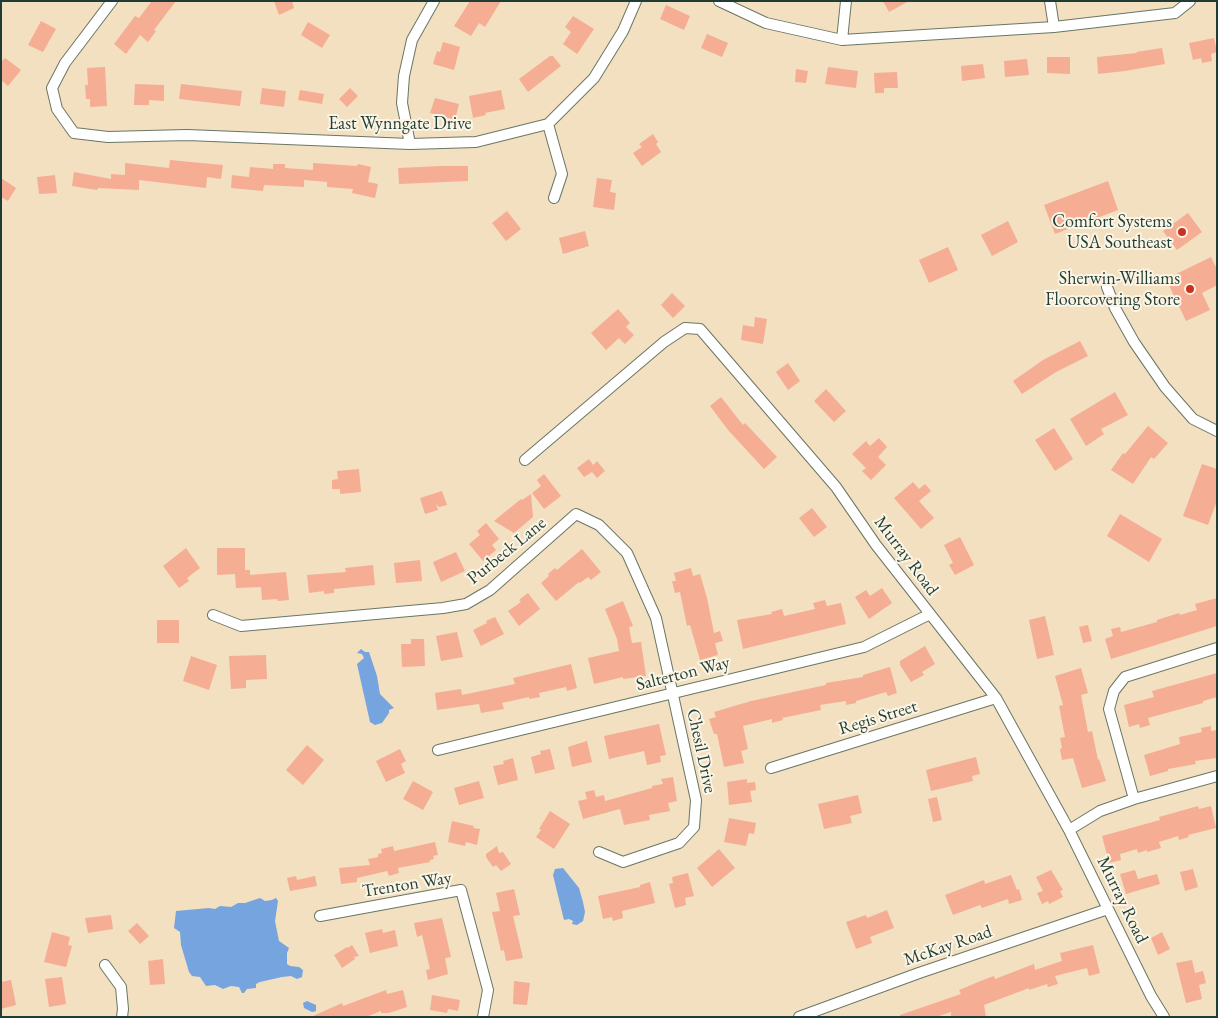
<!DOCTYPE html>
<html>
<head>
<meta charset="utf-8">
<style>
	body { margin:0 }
	#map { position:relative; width:1218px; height:1018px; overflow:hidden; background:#f2e0c1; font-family:"EB Garamond",serif }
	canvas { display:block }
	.frame { position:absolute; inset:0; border:2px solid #1f3d34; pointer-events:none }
</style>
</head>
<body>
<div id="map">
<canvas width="1218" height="1018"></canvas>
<div class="frame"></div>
</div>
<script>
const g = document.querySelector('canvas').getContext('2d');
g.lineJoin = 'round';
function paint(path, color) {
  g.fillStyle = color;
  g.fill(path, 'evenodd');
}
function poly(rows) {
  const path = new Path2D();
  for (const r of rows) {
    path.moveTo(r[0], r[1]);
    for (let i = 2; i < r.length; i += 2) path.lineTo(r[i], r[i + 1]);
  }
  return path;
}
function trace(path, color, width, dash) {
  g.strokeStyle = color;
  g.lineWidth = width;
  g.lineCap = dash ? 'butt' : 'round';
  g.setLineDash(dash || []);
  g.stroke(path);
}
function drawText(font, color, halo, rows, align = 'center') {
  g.font = font + ' "EB Garamond",serif';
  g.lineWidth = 4;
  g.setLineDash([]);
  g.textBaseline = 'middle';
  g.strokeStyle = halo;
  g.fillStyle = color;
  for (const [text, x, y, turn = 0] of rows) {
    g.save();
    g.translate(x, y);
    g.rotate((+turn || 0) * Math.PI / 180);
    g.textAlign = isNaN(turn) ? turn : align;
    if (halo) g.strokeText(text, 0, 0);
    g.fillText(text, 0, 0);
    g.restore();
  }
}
paint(poly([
	[361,649,365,652,369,652,377,676,380,694,394,708,389,710,389,713,382,723,375,725,370,722,357,664,364,658,362,654,357,653],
	[563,868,579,888,583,902,585,912,583,921,577,925,572,924,573,921,569,919,564,920,553,875,555,869],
	[260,898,265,901,272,900,276,898,278,901,275,921,279,941,289,948,287,953,287,964,290,966,299,967,303,970,302,977,297,979,291,976,282,977,260,982,256,984,256,988,247,989,244,993,242,993,239,987,231,986,223,989,215,985,206,986,200,977,192,976,189,972,181,945,180,932,174,928,176,911,209,908,215,909,220,906,231,907,238,903,245,903],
	[307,1001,316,1005,316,1011,312,1012,304,1008,303,1003]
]), '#76a4de');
paint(poly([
	[152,1,176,1,154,30,156,31,148,42,140,35,126,54,114,44,135,16,139,18],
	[274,1,292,1,294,8,279,15],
	[470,1,501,1,485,27,479,23,471,36,454,26],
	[883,1,909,1,889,12],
	[666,5,690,16,684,30,660,19],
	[573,16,594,29,577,54,563,44,571,32,565,27],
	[41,21,56,29,43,52,28,45],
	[308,22,330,35,322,48,301,35],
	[707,34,728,43,722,57,701,48],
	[1214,38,1217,52,1211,54,1212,61,1202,63,1201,58,1193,60,1189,43],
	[443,42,460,47,454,70,433,64,437,51,440,52],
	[1162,48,1165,64,1125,71,1098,74,1097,57,1137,53,1136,52],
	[550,56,553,56,561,66,528,92,519,79],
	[1047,57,1070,57,1070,74,1047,73],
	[5,58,21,70,8,86,1,80,1,62],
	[1027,59,1029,75,1005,77,1004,61],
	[983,64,985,78,962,81,961,66],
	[105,67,107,106,90,107,90,99,86,99,85,85,88,85,87,68],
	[828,67,858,71,856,88,825,84],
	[796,69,808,71,806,83,795,82],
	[897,72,898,88,884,88,884,93,875,93,874,73],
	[135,84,164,85,164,101,149,100,149,105,134,105],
	[181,84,242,91,240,106,179,99],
	[262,88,286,91,284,107,260,104],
	[350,88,358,96,347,107,339,99],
	[300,90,324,94,322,104,298,100],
	[501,90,505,109,485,113,486,115,473,118,469,96],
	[435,98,459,104,455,120,430,113],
	[653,134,658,142,656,144,661,152,642,166,633,153,642,147,639,144],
	[170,160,223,165,221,179,207,177,206,188,139,180,139,190,98,188,97,190,72,186,74,172,111,179,111,174,125,175,125,163,169,168],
	[313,163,357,166,358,164,371,167,368,182,378,184,375,198,352,193,353,189,327,187,327,182,304,180,304,187,264,185,263,191,231,188,232,175,249,177,250,167,273,169,273,164,285,164,285,168,313,170],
	[441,166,468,166,468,181,399,184,398,168],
	[55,175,57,193,39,194,37,177],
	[1,178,16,188,8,201,1,197],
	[597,178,612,180,610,192,616,193,614,210,593,207],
	[1108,181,1118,210,1055,234,1044,205],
	[507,211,521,229,506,241,492,223],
	[1188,213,1202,232,1177,250,1163,231],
	[1008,221,1018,242,992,256,981,235],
	[585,231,589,246,563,254,559,238],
	[948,247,958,270,929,283,919,260],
	[1211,257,1217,269,1217,285,1202,293,1210,310,1186,321,1166,279],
	[672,293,685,306,673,318,661,305],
	[618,309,630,323,626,327,634,335,625,344,619,338,606,350,591,333],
	[755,317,767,319,763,344,741,340,743,325,754,327],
	[1080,341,1088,356,1056,372,1022,394,1013,381,1043,360],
	[788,363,800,381,788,390,776,372],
	[826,389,846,411,834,422,814,401],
	[1115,392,1128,415,1101,429,1104,434,1086,446,1070,419],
	[721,397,743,425,745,423,777,457,764,469,728,430,710,406],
	[1148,426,1168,443,1154,459,1151,457,1133,484,1111,470,1123,453,1125,454],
	[1054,428,1073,459,1055,471,1035,440],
	[879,438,887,447,878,457,886,465,871,480,862,471,866,468,852,454,866,441,870,446],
	[589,459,593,465,597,461,605,471,597,478,592,472,584,477,577,468],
	[1202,464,1217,469,1217,501,1208,525,1183,516],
	[359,469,361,492,340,494,340,489,332,489,332,480,338,479,337,471],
	[544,474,561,496,544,509,532,493,541,486,537,480],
	[913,482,919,489,925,484,931,491,919,501,934,518,921,529,894,498],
	[442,491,447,505,439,507,436,504,438,510,425,514,420,498],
	[531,494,533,517,514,533,494,521,521,499,522,500],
	[812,508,827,527,814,537,799,518],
	[1120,514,1162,539,1149,562,1107,536],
	[486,523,499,539,492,545,496,550,483,561,469,544,480,535,477,531],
	[960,537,974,565,955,575,949,565,953,563,944,545],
	[186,548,200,568,187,578,189,581,179,588,163,566],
	[217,548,245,548,245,570,250,570,250,575,286,572,289,600,278,601,277,599,262,600,261,587,236,588,235,574,217,575],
	[582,549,601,572,591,580,588,577,580,583,579,582,556,601,541,583,549,576,548,574,555,568,557,570],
	[456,552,465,571,441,582,433,562],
	[420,560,422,581,396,583,394,563],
	[373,565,375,585,334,589,334,593,324,594,324,591,309,593,307,575,346,572,345,568],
	[691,568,693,576,700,574,707,598,714,633,720,631,723,641,715,643,718,655,700,660,690,625,687,626,680,592,675,593,672,581,676,581,674,573],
	[882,588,892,603,869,619,855,597,866,590,870,596],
	[528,593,540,609,519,626,508,611,521,602,519,600],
	[1217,598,1217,626,1111,659,1105,639,1113,636,1111,629,1120,627,1121,632,1157,622,1157,620,1179,613,1180,615,1197,610,1195,604],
	[825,600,827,606,841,603,846,624,743,649,737,620,772,614,771,612,782,609,784,616,815,609,813,603],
	[623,601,633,626,629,627,632,643,641,642,646,676,623,679,623,677,594,684,588,658,619,651,617,639,605,609],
	[1045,616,1054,655,1037,659,1029,620],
	[495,617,504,634,481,646,473,630,487,623,486,621],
	[157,620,179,620,179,643,157,643],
	[1088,625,1092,641,1083,643,1079,627],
	[457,632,463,657,441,661,436,636],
	[411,639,424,639,425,666,402,667,401,644,411,644],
	[925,646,935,664,922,672,924,675,911,682,900,665,900,661],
	[266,655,267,679,246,680,246,688,231,689,229,656],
	[191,656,217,665,209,690,183,681],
	[571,664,577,688,567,691,566,687,539,693,540,697,529,699,529,697,502,703,504,709,481,713,479,704,437,710,435,693,461,689,462,695,515,684,513,678],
	[890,667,897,693,888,696,886,692,856,701,856,703,846,705,846,701,820,705,821,710,782,718,783,720,772,723,772,719,743,726,748,749,741,751,744,763,724,767,717,734,714,734,709,719,716,717,714,712,751,701,826,685,826,683,863,677,863,675],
	[1081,668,1088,693,1081,695,1088,732,1092,731,1098,760,1099,759,1106,781,1082,788,1073,758,1062,760,1060,749,1062,748,1060,738,1065,737,1059,706,1063,705,1055,676],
	[1217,673,1217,697,1203,701,1203,703,1148,718,1150,725,1140,728,1139,724,1129,727,1124,705,1154,697,1152,691],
	[659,724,666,755,660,756,661,762,647,765,644,751,609,759,604,736],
	[1211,726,1211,731,1217,730,1217,758,1195,761,1196,764,1168,769,1168,771,1150,776,1144,755,1180,744,1179,737,1202,732,1201,728],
	[587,741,592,762,572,767,568,747],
	[307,745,324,760,303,785,286,770],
	[400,749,406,761,401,764,405,773,386,782,376,761],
	[550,749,555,769,535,774,531,757,541,754,540,751],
	[976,757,980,774,972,776,973,781,931,791,926,770],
	[513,758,518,780,498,785,493,766,504,764,503,761],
	[673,777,677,801,668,803,670,811,649,815,650,820,624,825,620,809,583,819,578,801,587,799,585,792,594,790,596,797,604,795,605,801,652,788,652,786,663,784,661,779],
	[747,779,747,783,755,782,756,790,750,791,752,802,729,805,727,782],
	[413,781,433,792,423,810,403,799],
	[479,781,484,798,459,805,454,788],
	[858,795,862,813,850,816,852,823,824,829,818,804],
	[937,797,942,820,933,822,928,799],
	[1198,806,1199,809,1211,806,1216,828,1188,835,1189,837,1179,840,1178,836,1159,842,1161,848,1147,852,1147,850,1138,853,1137,849,1120,854,1121,860,1109,863,1102,836,1160,820,1159,817],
	[550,811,570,824,554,849,536,837,541,830,539,829],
	[729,818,756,823,754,834,749,833,746,846,724,842],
	[452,821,474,826,473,828,480,829,477,845,466,842,465,846,448,842],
	[435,842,438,855,433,856,434,859,430,860,430,862,398,868,399,873,389,876,387,871,357,878,357,882,341,884,339,868,370,865,368,859,378,857,378,854,382,853,381,849,393,846,394,851],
	[497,846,499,853,503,852,511,864,501,871,496,865,493,867,486,857,486,854],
	[719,849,735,868,712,887,697,868],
	[1193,869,1198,887,1185,891,1180,872],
	[1051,870,1063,890,1060,891,1063,897,1049,904,1048,901,1042,904,1037,893,1043,891,1036,877],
	[1135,870,1138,879,1157,874,1160,884,1126,894,1120,874],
	[688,873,694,896,685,898,686,905,675,908,669,884,673,883,672,877],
	[1011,875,1017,890,1019,889,1022,900,1009,904,1008,899,982,908,980,905,953,915,945,895,984,880,985,884],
	[296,876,297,880,315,876,317,886,290,891,287,878],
	[650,882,655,903,622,911,623,918,613,921,612,917,603,919,598,896,640,887,640,885],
	[514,889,520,915,513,916,523,958,506,961,504,950,501,951,492,912,500,911,496,893],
	[887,910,894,928,870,937,872,943,856,949,846,922,866,915,867,918],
	[111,915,113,929,88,933,85,918],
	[442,918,451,957,445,958,448,974,428,980,426,970,430,969,422,935,417,937,414,923],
	[137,923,149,936,140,944,128,931],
	[382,929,383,933,395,930,398,946,370,953,365,933],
	[52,932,70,937,68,945,72,946,66,967,44,962],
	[1162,932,1170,949,1158,955,1151,938],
	[352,945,359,956,354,957,355,959,342,968,334,955,347,947,348,948],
	[1093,945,1100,973,1089,976,1087,968,1055,976,1058,984,1048,987,1047,984,1029,990,1029,988,984,1005,986,1017,951,1017,951,1012,936,1017,900,1017,900,1015,961,994,959,990,983,980,994,976,995,979,1034,964,1035,970,1062,961,1060,953],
	[163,959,165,984,150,985,148,961],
	[1192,960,1195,973,1203,971,1206,983,1199,985,1202,999,1186,1003,1176,963],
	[62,977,66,1004,49,1007,45,979],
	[11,980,16,1005,1,1009,1,982],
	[514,981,530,983,527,1005,513,1004],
	[386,990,387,994,403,990,407,1007,389,1013,381,1013,381,1011,366,1017,311,1017,342,1003,343,1006],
	[432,995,460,1000,458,1011,448,1009,447,1013,430,1010]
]), '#f5ad94');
const minor = poly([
	[112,1,65,63,52,88,57,109,74,133,108,137,187,135,410,144,476,142,548,124,594,78,623,31,636,1],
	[719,1,766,23,842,40,1054,27,1175,13,1190,1],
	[1050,1,1054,27],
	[842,40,846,1],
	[548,124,562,174,554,198],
	[410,144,402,103,404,76,412,40,434,1],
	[1107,287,1115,308,1134,342,1165,387,1193,419,1217,431],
	[525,460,664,342,685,328,700,329,836,487,876,545,996,698,1069,830,1151,996,1164,1017],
	[213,615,241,626,443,608,466,604,490,590,576,514,599,525,627,553,656,618,696,800,694,827,679,843,623,862,599,852],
	[438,750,864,647,930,614],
	[771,768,996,698],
	[1134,799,1109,709,1114,691,1125,677,1217,648],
	[1069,830,1100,811,1134,799,1217,776],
	[320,916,461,890,488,990,483,1017],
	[105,965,121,987,123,1009,122,1017],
	[799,1017,919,973,1108,909]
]);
trace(minor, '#697665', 12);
trace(minor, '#fff', 10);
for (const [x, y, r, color] of [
	[1182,232,5,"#c8321e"],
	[1190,289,5,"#c8321e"]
]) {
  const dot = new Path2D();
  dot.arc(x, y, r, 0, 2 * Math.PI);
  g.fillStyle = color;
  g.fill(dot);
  trace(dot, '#fcf5e5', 2);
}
drawText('18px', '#1f3d34', '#fcf5e5', [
	["East Wynngate Drive",400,124],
	["Purbeck Lane",507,551,-39],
	["Murray Road",906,556,53],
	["Salterton Way",683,674,-14],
	["Regis Street",878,718,-17],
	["Chesil Drive",701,751,78],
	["Trenton Way",407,885,-9],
	["Murray Road",1122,900,64],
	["McKay Road",948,946,-19]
]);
drawText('18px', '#1f3d34', '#fcf5e5', [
	["Comfort Systems",1172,222],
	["USA Southeast",1172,243],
	["Sherwin-Williams",1180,279],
	["Floorcovering Store",1180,300]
], 'right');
</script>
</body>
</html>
